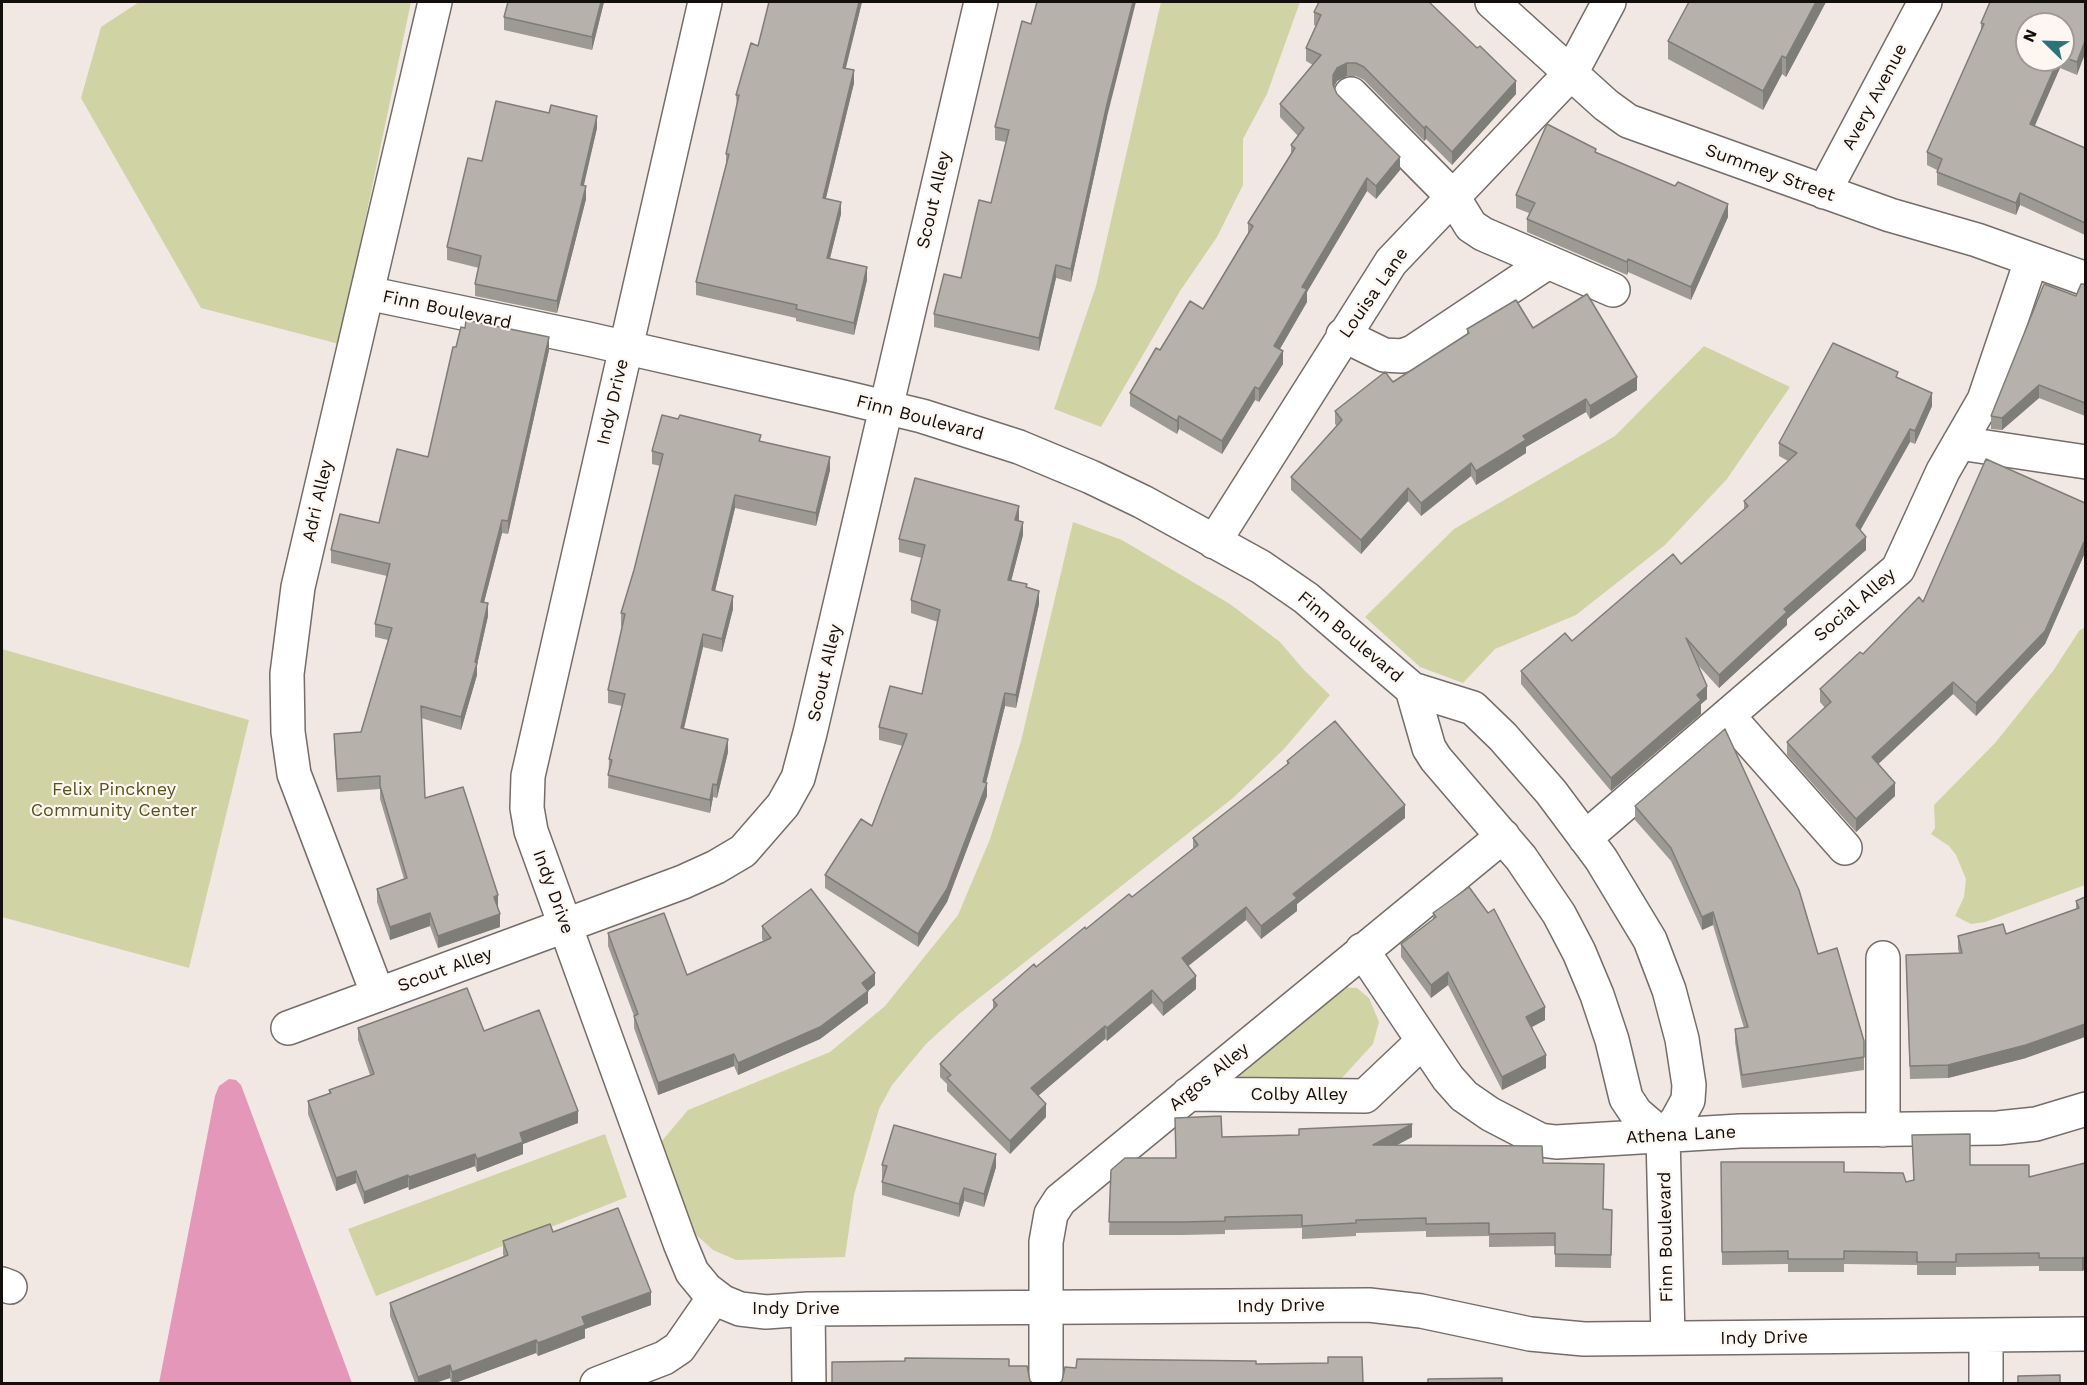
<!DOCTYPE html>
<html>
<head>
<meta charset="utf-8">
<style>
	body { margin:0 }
	#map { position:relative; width:2087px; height:1385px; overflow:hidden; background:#f1e8e4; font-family:"Work Sans",sans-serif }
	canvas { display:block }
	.frame { position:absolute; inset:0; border:3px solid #120f0d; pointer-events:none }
	.north { position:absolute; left:2015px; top:12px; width:60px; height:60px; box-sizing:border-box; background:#fef6f1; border:2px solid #a09a96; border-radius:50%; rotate:293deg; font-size:16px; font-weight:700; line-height:24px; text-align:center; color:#120f0d }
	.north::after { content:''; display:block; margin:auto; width:21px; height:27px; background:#2b757a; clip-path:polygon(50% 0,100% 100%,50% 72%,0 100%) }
</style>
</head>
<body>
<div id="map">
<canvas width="2087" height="1385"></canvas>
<div class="frame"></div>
<div class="north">N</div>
</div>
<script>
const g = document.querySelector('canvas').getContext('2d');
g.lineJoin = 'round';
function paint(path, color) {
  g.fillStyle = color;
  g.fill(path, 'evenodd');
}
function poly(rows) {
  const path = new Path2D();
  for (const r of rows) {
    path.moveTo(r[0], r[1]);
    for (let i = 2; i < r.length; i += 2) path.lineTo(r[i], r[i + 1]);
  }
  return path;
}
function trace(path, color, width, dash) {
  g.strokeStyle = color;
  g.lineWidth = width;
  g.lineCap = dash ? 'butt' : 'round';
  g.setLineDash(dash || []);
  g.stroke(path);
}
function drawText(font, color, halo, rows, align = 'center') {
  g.font = font + ' "Work Sans",sans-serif';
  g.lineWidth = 4.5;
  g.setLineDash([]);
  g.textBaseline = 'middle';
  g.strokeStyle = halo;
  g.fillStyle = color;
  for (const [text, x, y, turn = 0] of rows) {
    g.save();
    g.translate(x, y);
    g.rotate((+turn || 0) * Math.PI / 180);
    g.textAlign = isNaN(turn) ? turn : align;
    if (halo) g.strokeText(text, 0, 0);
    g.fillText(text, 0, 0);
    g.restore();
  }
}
paint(poly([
	[139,2,411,2,339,344,201,308,81,98,101,27],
	[1161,2,1300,2,1267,94,1243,139,1243,185,1217,237,1180,291,1101,427,1054,409,1096,286],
	[1704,346,1790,387,1727,479,1665,545,1576,615,1495,649,1463,683,1420,667,1365,617,1454,529,1615,436],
	[1073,522,1122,540,1230,604,1280,642,1304,670,1330,695,1284,749,1233,798,959,1014,926,1044,892,1085,879,1109,854,1195,845,1257,736,1260,713,1250,693,1232,661,1142,688,1110,830,1052,885,1006,958,915,990,839,1021,741],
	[2085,627,2085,885,1985,922,1971,924,1955,916,1964,897,1966,879,1956,855,1949,846,1931,834,1935,828,1934,805,1995,743,2053,671,2079,631],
	[2,649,249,720,189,968,2,917],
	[1341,987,1357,988,1369,998,1379,1022,1373,1044,1342,1078,1329,1085,1231,1088,1224,1075],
	[605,1134,627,1197,376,1296,348,1229]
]), '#d0d4a5');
paint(poly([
	[229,1079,236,1080,241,1085,352,1383,159,1383,215,1096,219,1086]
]), '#e497b8');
const minor = poly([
	[705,2,528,776,527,808,531,831,680,1243,692,1272,706,1289,723,1302,740,1309,766,1312,808,1309,1369,1305,1421,1311,1530,1334,1584,1339,2086,1334],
	[1492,2,1606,105,1628,121,1890,215,1977,240,2086,279],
	[1351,94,1453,197,1471,226,1483,234,1613,290],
	[1824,192,1925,2],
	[367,293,588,339,839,396,922,416,1019,447,1091,477,1143,502,1261,567,1306,598,1412,689,1473,708,1503,737,1551,792,1601,859,1650,940,1669,990,1682,1039,1689,1085,1688,1100,1677,1120,1663,1136,1668,1338],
	[1343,335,1384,355,1402,356,1413,352,1548,262],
	[1959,443,2086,462],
	[1214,542,1391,262,1571,73,1609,2],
	[1412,689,1429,748,1436,759,1521,858,1559,914,1579,952,1597,995,1612,1040,1626,1098,1636,1113,1663,1136],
	[1728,716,1845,848],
	[1585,838,1898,569,1943,471,1984,400,2031,261],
	[1362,950,1448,1078,1464,1096,1490,1114,1540,1140,1556,1142,1740,1131,1998,1128,2036,1124,2086,1109],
	[378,995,294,774,288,732,287,674,298,587,435,2],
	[288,1028,683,882,716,867,743,851,783,805,798,778,810,733,981,2],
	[1188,1094,1365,1096,1423,1041],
	[1883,1130,1883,958],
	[2,1284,10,1287],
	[808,1309,809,1384],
	[1986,1335,1986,1384],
	[597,1384,664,1358,679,1348,715,1296],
	[1046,1384,1046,1242,1051,1214,1060,1200,1503,836]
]);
trace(minor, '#746d69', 36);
trace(minor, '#fff', 33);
paint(poly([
	[508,2,604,2,592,50,504,30,504,17],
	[769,2,862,2,845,68,854,83,826,198,841,214,830,258,867,280,854,335,796,321,796,318,696,295,696,282,726,164,726,154,737,107,736,95,758,46],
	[1689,2,1826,2,1786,77,1782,74,1763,110,1668,59,1668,41],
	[2085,2,2077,75,2060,68,2034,126,2085,148,2085,235,2020,205,2016,215,1937,185,1937,170,1927,165,1927,152,1981,31,1981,23],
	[2063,24,2063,60,2027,60],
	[1314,12,1516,94,1452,165,1426,139,1424,141,1364,80,1356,76,1347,76,1337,81,1334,87,1337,94,1400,170,1376,199,1367,191,1307,292,1307,302,1280,349,1283,364,1259,402,1255,400,1222,454,1179,429,1177,434,1130,406,1130,393,1160,350,1203,309,1248,233,1248,223,1291,153,1291,145,1298,136,1280,117,1280,104,1313,65,1306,61,1306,48,1316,26,1314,25],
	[1031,24,1107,117,1071,282,1056,278,1039,351,934,327,934,314,961,278,991,203,1006,142,995,140,995,127],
	[597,128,583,186,586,199,557,313,475,296,475,284,479,268,447,260,447,247,482,161],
	[1596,153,1728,217,1691,300,1628,272,1627,275,1527,232,1527,219,1529,213,1516,208,1516,195],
	[2085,284,2085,416,2039,398,2002,430,1991,429,1991,416,2076,296],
	[1533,328,1637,390,1590,419,1586,412,1526,447,1526,453,1476,485,1471,476,1421,516,1408,501,1361,554,1291,490,1291,477,1337,426,1335,424,1335,411,1393,382,1467,335,1467,329],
	[549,350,508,534,502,533,484,602,488,616,477,665,477,675,461,730,421,718,425,798,498,908,500,927,438,948,430,926,390,940,377,902,377,889,404,879,380,799,380,789,337,792,334,747,334,734,361,732,388,640,375,637,375,624,387,576,331,563,331,550,379,523,428,457],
	[1898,378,1932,406,1915,444,1910,442,1860,530,1866,550,1787,619,1787,625,1719,688,1697,664,1707,699,1701,704,1701,714,1611,791,1521,684,1521,671,1572,641,1681,564,1744,510,1744,501,1788,461,1779,456,1779,443],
	[761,441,830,470,816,526,735,508,715,591,733,609,722,652,703,647,684,728,728,752,717,798,713,797,710,813,608,788,609,759,622,706,608,703,608,690,623,627,621,626,621,613,634,570,660,466,652,464,652,451],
	[2085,503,2085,555,2084,555,2045,644,1976,716,1953,694,1878,764,1895,796,1856,832,1787,755,1787,742,1825,708,1820,702,1820,689,1863,654,1923,602],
	[1019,519,1018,521,1023,535,1011,581,1027,588,1039,604,1016,708,1005,706,986,783,987,796,947,902,918,947,825,888,825,875,872,826,903,746,879,740,879,727,922,694,938,622,911,613,911,600,922,558,899,552,899,539],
	[1287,761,1405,818,1297,904,1297,911,1261,939,1246,920,1188,966,1196,989,1163,1016,1152,1003,1107,1041,1105,1039,1038,1096,1046,1117,1010,1154,947,1091,947,1084,940,1077,940,1064,993,1010,993,1000,1132,897,1193,849,1193,838,1287,765],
	[1635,806,1818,954,1864,1041,1864,1070,1742,1088,1735,1042,1735,1029,1744,1028,1713,925,1702,930,1671,861,1635,820],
	[2085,897,2026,1058,1948,1078,1910,1079,1906,967,1959,953,1958,949,1958,936,2006,934,2076,909,2076,901],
	[1433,913,1545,1020,1532,1027,1546,1068,1502,1090,1448,985,1431,998,1401,957,1401,944,1433,920],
	[762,926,875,985,868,991,868,1003,820,1039,738,1075,734,1066,658,1095,634,1028,634,1016,608,946,608,933,687,975,764,942,762,939],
	[358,1028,484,1031,578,1123,523,1144,523,1154,477,1172,475,1166,409,1190,408,1187,364,1204,356,1183,336,1191,308,1114,308,1101,329,1093,329,1090,370,1075,358,1040],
	[1222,1137,1412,1137,1397,1145,1543,1163,1603,1209,1612,1210,1611,1268,1555,1267,1555,1246,1489,1247,1489,1236,1426,1237,1426,1231,1356,1233,1356,1236,1302,1239,1302,1228,1225,1230,1225,1234,1183,1235,1109,1235,1111,1170,1176,1158],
	[1721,1162,1844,1172,1906,1182,1970,1165,2029,1177,2085,1163,2082,1271,2039,1271,2039,1266,1956,1267,1956,1275,1917,1275,1917,1265,1844,1264,1844,1272,1788,1272,1788,1264,1722,1265],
	[882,1165,996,1167,984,1207,964,1201,959,1217,882,1195,882,1182,883,1178,882,1178],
	[503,1241,651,1305,585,1329,585,1338,538,1356,536,1353,455,1383,451,1383,450,1378,435,1383,415,1383,390,1316,390,1303,504,1257,503,1254]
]), '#9d9993');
paint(poly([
	[601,2,604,2,592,50,592,37],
	[859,2,862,2,843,80,843,68],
	[1133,2,1136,2,1107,117,1071,282,1071,269,1107,104],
	[1816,2,1826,2,1786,77,1786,58],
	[2085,41,2085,54,2077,75,2077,62],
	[1782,56,1782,74,1763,110,1763,91],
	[2058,60,2060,60,2060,68,2030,137,2030,124],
	[1347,63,1347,76,1337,81,1333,89,1333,75,1337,68],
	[854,70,854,83,823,210,823,198],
	[1516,81,1516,94,1452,165,1452,152],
	[597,116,597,128,581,198,581,185],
	[1426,126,1426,139,1424,141,1424,128],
	[1400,157,1400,170,1376,199,1376,186],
	[1367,178,1367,191,1307,292,1307,302,1274,359,1274,346,1302,287],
	[586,186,586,199,557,313,557,301],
	[2020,193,2020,205,2016,215,2016,203],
	[841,202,841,214,827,270,827,258],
	[1728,204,1728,217,1691,300,1691,287],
	[1628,259,1628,272,1627,275,1627,262],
	[1056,265,1056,278,1039,351,1039,338],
	[867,267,867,280,854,335,854,323],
	[549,337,549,350,508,534,508,521],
	[1283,351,1283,364,1259,402,1259,389],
	[1637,377,1637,390,1590,419,1590,406],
	[2039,385,2039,398,2002,430,2002,418],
	[1255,387,1255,400,1222,454,1222,441],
	[1932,393,1932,406,1915,444,1915,431],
	[1586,399,1586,412,1526,447,1526,453,1476,485,1476,471,1523,436],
	[1179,416,1179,429,1177,434,1177,421],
	[1910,429,1910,442,1856,538,1856,525],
	[830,457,830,470,816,526,816,513],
	[1471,463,1471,476,1421,516,1421,503],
	[1408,488,1408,501,1361,554,1361,540],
	[735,495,735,508,712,603,712,590],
	[1019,506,1019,519,1015,533,1015,520],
	[502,520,502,533,481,614,481,602],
	[1023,522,1023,535,1008,593,1008,580],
	[1866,537,1866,550,1787,619,1787,625,1719,688,1719,675,1784,609],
	[2084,542,2084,555,2045,644,1976,716,1976,703],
	[1039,591,1039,604,1016,708,1016,695],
	[733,596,733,609,722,652,722,639],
	[488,603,488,616,477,665,477,675,461,730,461,717],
	[703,634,703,647,681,741,681,728],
	[1953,682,1953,694,1872,770,1872,757],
	[1707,686,1707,699,1701,704,1701,714,1611,791,1611,778],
	[1005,693,1005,706,984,791,987,783,987,796,947,902,918,947,918,934,983,782],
	[728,739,728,752,717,798,717,785],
	[1895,783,1895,796,1856,832,1856,819],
	[713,784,713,797,710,813,710,800],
	[1405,805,1405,818,1297,904,1297,911,1261,939,1261,926,1293,894],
	[498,895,498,908,494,897],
	[1246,907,1246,920,1182,971,1182,958],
	[1713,912,1713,925,1702,930,1702,917],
	[430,913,430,926,390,940,390,927],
	[500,914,500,927,438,948,438,936],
	[1448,972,1448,985,1431,998,1431,985],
	[875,973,875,985,868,991,868,1003,820,1039,738,1075,738,1063,862,983],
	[1196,976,1196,989,1163,1016,1163,1003],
	[1152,990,1152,1003,1107,1041,1107,1028],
	[1545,1007,1545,1020,1526,1030,1526,1017],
	[2085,1024,2085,1037,2026,1058,1948,1078,1948,1065],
	[1105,1026,1105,1039,1031,1102,1031,1088],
	[734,1054,734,1066,658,1095,658,1083],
	[1546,1055,1546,1068,1502,1090,1502,1077],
	[1046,1104,1046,1117,1010,1154,1010,1141],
	[578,1111,578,1123,523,1144,523,1154,477,1172,477,1159,520,1133],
	[1412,1124,1412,1137,1373,1158,1373,1145],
	[475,1154,475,1166,409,1190,409,1177],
	[996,1154,996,1167,984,1207,984,1194],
	[356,1171,356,1183,336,1191,336,1178],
	[408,1175,408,1187,364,1204,364,1192],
	[964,1188,964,1201,959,1217,959,1204],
	[2085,1257,2085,1270,2082,1271,2082,1258],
	[651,1292,651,1305,585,1329,585,1338,538,1356,538,1343,582,1317],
	[536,1340,536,1353,455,1383,452,1383,452,1372],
	[450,1365,450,1378,435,1383,418,1383,418,1377]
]), '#7f7d78');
const building = poly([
	[508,2,601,2,592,37,504,17,508,2],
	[769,2,859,2,843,68,854,70,823,198,841,202,827,258,867,267,854,323,796,309,797,305,696,282,729,154,726,154,739,95,736,95,751,43,758,46,769,2],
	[1037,2,1133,2,1107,104,1071,269,1056,265,1039,338,934,314,944,274,961,278,979,200,991,203,1009,130,995,127,1022,21,1031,24,1037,2],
	[1319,2,1429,2,1477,48,1480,46,1516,81,1452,152,1426,126,1424,128,1364,67,1356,63,1347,63,1337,68,1333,75,1333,85,1337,94,1400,157,1376,186,1367,178,1302,287,1307,289,1274,346,1283,351,1259,389,1255,387,1222,441,1179,416,1177,421,1130,393,1156,348,1160,350,1190,301,1203,309,1253,226,1248,223,1295,148,1291,145,1304,128,1280,104,1321,55,1306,48,1321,15,1314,12,1319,2],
	[1689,2,1816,2,1786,58,1782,56,1763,91,1668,41,1689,2],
	[1990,2,2085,2,2085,41,2077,62,2063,57,2063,24,2027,24,2027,60,2058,60,2030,124,2085,148,2085,223,2020,193,2016,203,1937,172,1942,159,1927,152,1984,24,1981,23,1990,2],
	[496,101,549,113,551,105,597,116,581,185,586,186,557,301,475,284,481,256,447,247,468,158,482,161,496,101],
	[1547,124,1596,149,1595,152,1675,186,1678,182,1728,204,1691,287,1628,259,1627,262,1527,219,1535,203,1516,195,1547,124],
	[2044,284,2076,296,2081,284,2085,284,2085,403,2039,385,2002,418,1991,416,2044,284],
	[1587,294,1637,377,1590,406,1586,399,1523,436,1526,440,1476,471,1471,463,1421,503,1408,488,1361,540,1291,477,1342,420,1335,411,1385,372,1393,382,1469,333,1467,329,1516,300,1533,328,1587,294],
	[466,320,549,337,508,521,502,520,481,602,488,603,475,662,477,663,461,717,421,706,425,798,463,787,498,895,494,897,500,914,438,936,430,913,390,927,377,889,407,878,380,786,380,776,337,779,334,734,361,732,392,628,375,624,390,564,331,550,340,514,379,523,397,449,428,457,453,347,456,347,461,327,465,328,466,320],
	[1833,343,1898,372,1896,377,1932,393,1915,431,1910,429,1856,525,1866,537,1784,609,1787,612,1719,675,1686,638,1707,686,1697,695,1701,700,1611,778,1521,671,1565,633,1572,641,1673,554,1681,564,1748,506,1744,501,1797,453,1779,443,1833,343],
	[662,415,678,419,680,415,761,435,759,441,830,457,816,513,735,495,712,590,733,596,722,639,703,634,681,728,728,739,717,785,713,784,710,800,608,775,612,760,609,759,625,694,608,690,625,614,621,613,634,570,663,454,652,451,662,415],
	[1986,459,2085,503,2085,543,2084,542,2045,631,1976,703,1953,682,1872,757,1895,783,1856,819,1787,742,1831,702,1820,689,1860,652,1863,654,1919,597,1923,602,1986,459],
	[915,478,1019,506,1015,520,1023,522,1008,580,1027,584,1026,587,1039,591,1016,695,1005,693,983,782,987,783,947,889,918,934,825,875,861,819,872,826,907,734,879,727,890,686,922,694,940,610,911,600,925,545,899,539,915,478],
	[1335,721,1405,805,1293,894,1297,898,1261,926,1246,907,1182,958,1196,976,1163,1003,1152,990,1107,1028,1105,1026,1031,1088,1046,1104,1010,1141,947,1078,951,1075,940,1064,997,1005,993,1000,1034,964,1036,967,1085,927,1086,929,1129,894,1132,897,1198,845,1193,838,1289,763,1287,761,1335,721],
	[1725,729,1799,890,1818,954,1837,948,1864,1041,1864,1057,1742,1075,1735,1029,1748,1027,1713,912,1702,917,1671,848,1635,806,1725,729],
	[1469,887,1488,913,1494,909,1545,1007,1526,1017,1546,1055,1502,1077,1448,972,1431,985,1401,944,1436,917,1433,913,1469,887],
	[811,889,875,973,862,983,868,991,820,1027,738,1063,734,1054,658,1083,634,1016,638,1014,608,933,664,913,687,975,771,938,762,926,811,889],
	[2085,897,2085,1024,2026,1045,1948,1065,1910,1066,1906,955,1962,953,1958,936,2003,924,2006,934,2079,908,2076,901,2085,897],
	[467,988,484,1031,539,1010,578,1111,520,1133,523,1142,477,1159,475,1154,409,1177,408,1175,364,1192,356,1171,336,1178,308,1101,331,1093,329,1090,374,1074,358,1028,467,988],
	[1221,1116,1222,1137,1299,1135,1299,1129,1412,1124,1373,1145,1542,1146,1543,1163,1604,1164,1603,1209,1612,1210,1611,1255,1555,1254,1555,1233,1489,1234,1489,1223,1426,1224,1426,1218,1356,1220,1356,1223,1302,1226,1302,1215,1225,1217,1225,1221,1183,1222,1109,1222,1111,1170,1125,1158,1176,1158,1175,1118,1221,1116],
	[894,1125,996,1154,984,1194,964,1188,959,1204,882,1182,887,1166,882,1165,894,1125],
	[1970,1134,1970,1165,2029,1165,2029,1177,2085,1163,2085,1257,2082,1258,2039,1258,2039,1253,1956,1254,1956,1262,1917,1262,1917,1252,1844,1251,1844,1259,1788,1259,1788,1251,1722,1252,1721,1162,1844,1162,1844,1172,1903,1173,1906,1182,1914,1180,1912,1135,1970,1134],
	[618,1208,651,1292,582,1317,585,1325,538,1343,536,1340,452,1372,450,1365,418,1377,390,1303,508,1255,503,1241,550,1224,553,1232,618,1208],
	[1328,1357,1362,1357,1363,1383,1059,1383,1062,1381,1065,1367,1076,1368,1077,1359,1256,1361,1256,1364,1328,1363,1328,1357],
	[905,1358,1009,1359,1009,1366,1027,1366,1030,1381,1033,1383,832,1383,832,1362,905,1361,905,1358],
	[2060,1375,2060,1383,2018,1383,2018,1376,2060,1375],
	[1502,1378,1502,1383,1428,1383,1428,1379,1502,1378]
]);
paint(building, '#b6b2ab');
trace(building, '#7f7d78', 1.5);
drawText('18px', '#120f0d', '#fef6f1', [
	["Avery Avenue",1875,97,-62],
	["Summey Street",1770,173,20],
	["Scout Alley",934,200,-77],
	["Louisa Lane",1374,293,-55],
	["Finn Boulevard",447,310,12],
	["Indy Drive",613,402,-77],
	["Finn Boulevard",920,418,15],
	["Adri Alley",318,501,-77],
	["Social Alley",1855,605,-41],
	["Finn Boulevard",1350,637,40],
	["Scout Alley",825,673,-77],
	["Indy Drive",553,892,70],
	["Scout Alley",445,970,-20],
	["Argos Alley",1209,1077,-39],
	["Colby Alley",1299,1095],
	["Athena Lane",1681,1135,-3],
	["Finn Boulevard",1666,1237,-91],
	["Indy Drive",1281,1306,-1],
	["Indy Drive",796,1309],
	["Indy Drive",1764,1338,-1]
]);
drawText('18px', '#52551b', '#fef6f1', [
	["Felix Pinckney",114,790],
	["Community Center",114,811]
]);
</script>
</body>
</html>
